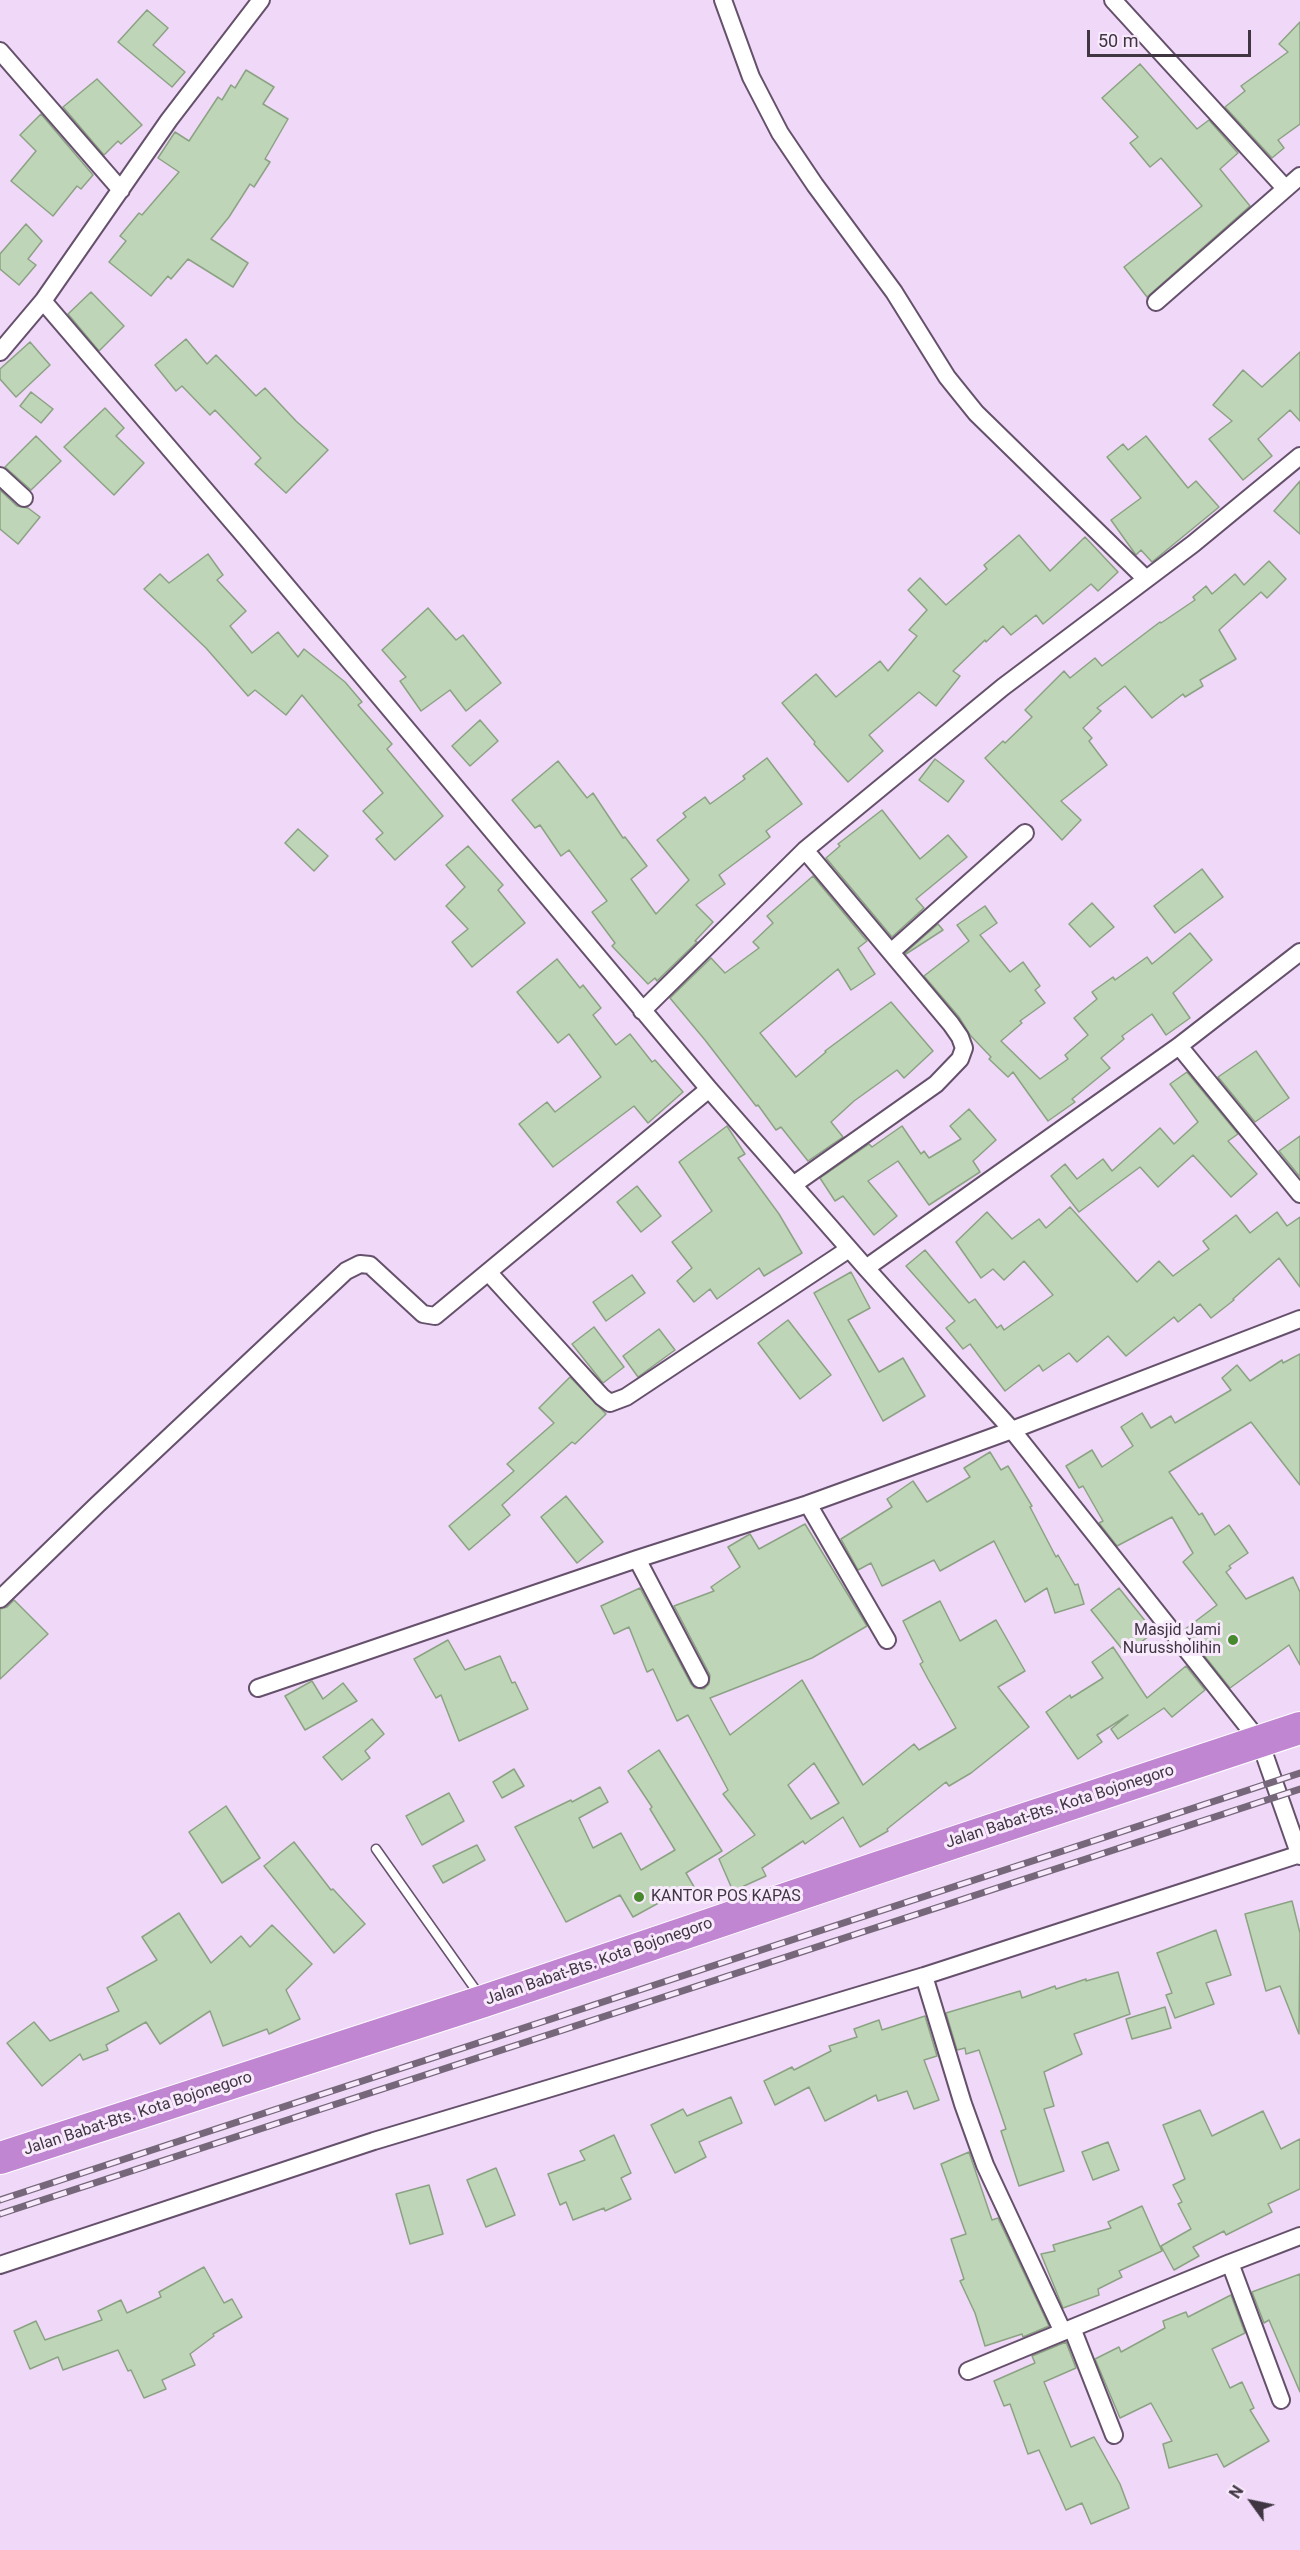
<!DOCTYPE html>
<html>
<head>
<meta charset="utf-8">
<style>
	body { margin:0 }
	#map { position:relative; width:1300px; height:2550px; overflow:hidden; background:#f0d8f8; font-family:Roboto,sans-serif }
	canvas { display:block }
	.north { position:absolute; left:1222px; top:2472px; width:60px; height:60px; -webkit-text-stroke:4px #f8e9fc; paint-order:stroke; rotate:303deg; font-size:16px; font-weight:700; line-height:24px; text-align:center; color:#3f3642 }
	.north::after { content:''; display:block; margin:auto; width:21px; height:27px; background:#3f3642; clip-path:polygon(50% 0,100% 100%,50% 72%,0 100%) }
	.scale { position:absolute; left:1087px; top:30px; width:164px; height:27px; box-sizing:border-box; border:3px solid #3f3642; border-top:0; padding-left:8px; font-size:18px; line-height:21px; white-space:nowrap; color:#3f3642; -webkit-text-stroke:4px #f8e9fc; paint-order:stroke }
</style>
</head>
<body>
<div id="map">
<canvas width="1300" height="2550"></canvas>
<div class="north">N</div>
<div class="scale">50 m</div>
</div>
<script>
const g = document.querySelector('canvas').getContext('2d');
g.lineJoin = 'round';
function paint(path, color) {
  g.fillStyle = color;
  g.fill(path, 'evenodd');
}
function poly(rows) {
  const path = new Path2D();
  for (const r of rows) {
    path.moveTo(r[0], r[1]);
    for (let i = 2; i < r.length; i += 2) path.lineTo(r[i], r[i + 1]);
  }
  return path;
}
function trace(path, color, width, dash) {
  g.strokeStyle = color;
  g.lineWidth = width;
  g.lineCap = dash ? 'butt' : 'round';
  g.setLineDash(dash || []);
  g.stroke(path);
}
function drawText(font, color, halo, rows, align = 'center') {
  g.font = font + ' Roboto,sans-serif';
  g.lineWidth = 6;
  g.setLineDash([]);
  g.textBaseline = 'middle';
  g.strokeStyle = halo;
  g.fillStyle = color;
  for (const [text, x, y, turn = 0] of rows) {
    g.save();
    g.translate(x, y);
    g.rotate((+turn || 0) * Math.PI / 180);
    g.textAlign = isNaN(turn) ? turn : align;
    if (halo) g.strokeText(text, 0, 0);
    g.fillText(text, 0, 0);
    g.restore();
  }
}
const building = poly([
	[147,10,168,28,153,45,185,72,172,87,118,42,147,10],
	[1300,22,1300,124,1278,140,1284,148,1272,158,1225,107,1245,91,1241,86,1288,52,1279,44,1300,22],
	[1140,64,1197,129,1209,120,1238,153,1220,169,1250,206,1147,297,1124,267,1202,206,1161,158,1150,167,1130,143,1138,137,1102,98,1140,64],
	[246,70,274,87,263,104,288,119,265,159,270,162,254,187,250,184,229,217,211,239,248,263,233,287,188,259,171,279,168,276,151,296,109,262,126,241,120,236,139,213,142,215,179,172,158,158,175,132,189,141,218,97,222,100,231,85,235,88,246,70],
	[97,79,142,125,121,144,118,141,104,155,63,107,97,79],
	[41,114,93,175,81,189,77,186,53,216,11,181,36,151,20,135,41,114],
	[26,224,42,241,28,259,36,265,19,285,0,269,0,254,26,224],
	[91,292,124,326,99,351,68,314,91,292],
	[186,339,207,364,216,355,256,396,265,388,296,421,328,450,286,493,255,464,261,458,215,410,210,415,182,386,176,391,155,365,186,339],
	[30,342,50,365,16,397,0,379,0,369,30,342],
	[1300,352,1300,421,1290,410,1258,439,1272,456,1243,480,1209,439,1232,421,1213,405,1243,370,1262,387,1300,352],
	[31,392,53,409,41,423,20,406,31,392],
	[105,408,124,428,116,436,144,463,114,495,64,447,105,408],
	[36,436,61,461,31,490,5,467,36,436],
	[1146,436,1188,488,1196,481,1219,507,1152,562,1141,550,1136,555,1111,520,1141,498,1107,457,1123,444,1128,450,1146,436],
	[1300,481,1300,534,1274,511,1300,481],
	[0,490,17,506,28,508,40,517,18,544,0,529,0,490],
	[1019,535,1050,571,1085,537,1118,572,1098,591,1091,584,1043,624,1036,615,1011,635,1003,626,986,642,985,640,953,671,960,676,936,706,919,692,869,735,883,751,848,782,814,744,815,742,782,703,816,674,836,697,880,661,888,671,917,636,909,630,927,610,908,590,920,578,946,605,987,569,984,565,1019,535],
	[208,554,223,575,217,580,246,611,230,626,252,653,278,632,298,657,304,649,345,682,362,702,358,705,392,744,387,749,443,816,395,860,376,839,383,833,363,811,383,793,302,695,286,715,255,690,248,696,206,648,144,589,160,574,169,583,208,554],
	[1269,561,1286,579,1267,598,1261,592,1219,630,1236,659,1200,680,1203,686,1185,697,1183,694,1152,718,1125,686,1097,708,1101,711,1083,728,1092,738,1089,741,1107,765,1061,801,1081,820,1062,840,985,758,1003,741,1005,743,1032,717,1025,710,1064,671,1070,678,1095,658,1102,666,1160,622,1161,623,1195,600,1193,597,1206,586,1212,594,1235,574,1244,585,1269,561],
	[428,608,456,640,463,635,501,683,466,711,450,690,421,711,400,681,406,677,382,650,428,608],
	[480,720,498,741,470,766,452,746,480,720],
	[767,758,802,804,766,831,770,837,719,875,725,884,696,905,713,922,695,941,697,942,657,981,655,978,648,984,612,946,615,943,592,912,607,901,569,850,561,856,540,825,535,828,512,800,558,761,587,798,593,793,623,838,625,837,647,866,631,879,656,914,689,880,657,840,686,817,683,813,705,797,710,804,745,779,743,776,767,758],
	[935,759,964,781,948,802,919,780,935,759],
	[882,810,920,859,948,835,967,857,916,899,924,908,892,937,826,858,840,846,838,844,882,810],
	[298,829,328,856,314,871,285,843,298,829],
	[468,846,503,885,498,890,525,923,472,967,452,942,468,929,446,906,465,887,446,865,468,846],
	[1202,869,1223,897,1175,933,1154,906,1202,869],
	[813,876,867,941,858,948,875,974,851,990,838,969,760,1033,796,1077,826,1052,825,1051,891,1002,933,1051,904,1078,897,1070,854,1101,831,1122,843,1137,808,1161,781,1127,776,1130,758,1105,756,1106,705,1040,670,998,711,958,725,973,759,948,753,942,773,923,767,916,813,876],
	[1092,903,1114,927,1090,947,1069,924,1092,903],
	[985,906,997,923,980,935,1010,972,1023,962,1040,986,1035,990,1045,1003,1020,1021,1022,1023,1001,1041,1040,1079,1068,1059,1065,1055,1088,1035,1074,1018,1097,999,1092,992,1113,977,1115,980,1147,957,1152,964,1190,933,1212,960,1173,993,1190,1018,1166,1035,1152,1014,1122,1036,1124,1039,1101,1058,1110,1068,1072,1099,1075,1102,1048,1121,1013,1072,1008,1077,989,1059,991,1057,970,1035,959,1017,924,976,969,941,957,925,985,906],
	[938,924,943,930,906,954,905,953,938,924],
	[557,959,580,988,583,985,601,1008,593,1015,616,1045,630,1034,652,1062,655,1060,683,1092,648,1123,634,1106,553,1167,519,1124,547,1102,555,1112,601,1077,569,1034,558,1043,517,992,557,959],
	[1256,1051,1289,1098,1255,1122,1218,1077,1256,1051],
	[1187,1072,1238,1134,1228,1141,1257,1174,1231,1197,1193,1155,1158,1187,1140,1167,1079,1212,1051,1176,1065,1164,1077,1179,1103,1159,1112,1171,1160,1128,1174,1144,1198,1122,1170,1084,1187,1072],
	[969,1109,996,1140,973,1161,980,1172,929,1205,898,1161,868,1181,897,1216,874,1235,843,1196,835,1201,820,1178,869,1144,872,1147,902,1126,921,1154,924,1151,929,1158,961,1139,950,1126,969,1109],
	[727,1126,745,1154,738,1158,779,1214,802,1253,764,1276,759,1268,717,1299,710,1289,694,1302,677,1281,692,1268,672,1242,712,1211,679,1162,727,1126],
	[1300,1136,1300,1177,1279,1151,1300,1136],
	[637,1186,661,1216,641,1232,617,1202,637,1186],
	[1070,1207,1137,1282,1159,1261,1173,1276,1209,1249,1203,1241,1236,1215,1250,1233,1277,1212,1287,1226,1300,1217,1300,1287,1279,1258,1233,1299,1234,1300,1211,1318,1200,1304,1178,1322,1174,1317,1126,1356,1108,1336,1077,1362,1069,1353,1043,1371,1039,1365,1005,1391,970,1344,963,1349,946,1328,955,1321,906,1266,925,1250,969,1303,975,1299,997,1328,1001,1325,1004,1330,1053,1295,1024,1261,1004,1280,993,1269,981,1278,956,1242,987,1212,1012,1239,1039,1219,1046,1228,1070,1207],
	[851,1272,870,1308,848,1320,879,1372,903,1358,925,1396,883,1421,814,1293,851,1272],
	[632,1275,645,1293,606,1321,593,1302,632,1275],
	[788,1320,831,1375,800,1399,758,1343,788,1320],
	[594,1327,624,1367,603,1383,572,1344,594,1327],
	[659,1329,675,1350,638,1377,623,1356,659,1329],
	[1300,1354,1300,1485,1251,1422,1169,1472,1199,1515,1202,1513,1215,1535,1229,1525,1248,1553,1229,1566,1231,1568,1226,1572,1246,1599,1293,1577,1300,1592,1300,1665,1289,1645,1230,1688,1184,1630,1217,1605,1183,1562,1193,1553,1172,1517,1117,1546,1099,1523,1103,1521,1083,1486,1079,1488,1066,1466,1092,1450,1102,1467,1133,1446,1121,1427,1142,1413,1151,1428,1171,1416,1175,1423,1231,1390,1222,1378,1237,1365,1250,1381,1282,1360,1283,1363,1300,1354],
	[570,1377,606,1414,575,1444,572,1442,502,1505,510,1515,469,1550,449,1526,514,1471,507,1464,554,1423,539,1408,570,1377],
	[990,1452,1001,1470,1008,1466,1032,1506,1030,1507,1056,1557,1058,1555,1075,1585,1078,1584,1084,1604,1055,1613,1047,1588,1025,1602,994,1541,940,1571,934,1560,882,1586,871,1563,858,1570,841,1539,892,1507,887,1499,913,1481,927,1502,970,1477,964,1468,990,1452],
	[566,1496,603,1542,577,1563,541,1517,566,1496],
	[805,1524,867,1626,812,1658,710,1698,730,1735,802,1680,863,1785,914,1744,919,1750,956,1728,928,1679,920,1664,923,1662,903,1621,940,1601,960,1641,996,1620,1025,1671,998,1687,1029,1727,971,1773,949,1786,946,1782,887,1829,888,1831,860,1847,843,1817,805,1844,803,1841,762,1868,766,1876,733,1891,719,1859,755,1835,723,1794,728,1790,688,1715,677,1721,653,1669,647,1672,629,1627,614,1634,601,1606,640,1588,691,1684,695,1688,704,1689,709,1684,710,1675,674,1606,714,1591,711,1587,740,1567,728,1547,750,1534,759,1549,805,1524],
	[814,1763,839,1803,811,1819,788,1785,814,1763],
	[1119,1588,1154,1632,1126,1654,1091,1610,1119,1588],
	[14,1600,48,1634,0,1679,0,1609,7,1607,14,1600],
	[448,1640,465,1670,500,1656,512,1683,515,1682,528,1709,459,1741,441,1695,436,1698,414,1659,448,1640],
	[1113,1647,1147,1698,1186,1666,1205,1690,1172,1717,1164,1708,1118,1739,1111,1729,1128,1715,1097,1735,1102,1742,1078,1759,1046,1712,1070,1695,1071,1698,1103,1678,1092,1662,1113,1647],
	[312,1681,323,1699,343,1683,357,1701,305,1730,285,1696,312,1681],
	[372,1719,384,1734,365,1751,370,1758,342,1780,323,1757,372,1719],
	[659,1750,722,1851,686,1873,697,1892,680,1902,675,1894,633,1917,620,1895,566,1922,515,1827,571,1800,572,1802,600,1787,608,1802,579,1818,593,1848,621,1833,641,1870,675,1850,650,1809,652,1807,628,1771,659,1750],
	[514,1769,524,1786,502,1798,493,1782,514,1769],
	[449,1793,464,1821,422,1845,406,1816,449,1793],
	[226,1806,260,1858,222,1883,189,1832,226,1806],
	[294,1842,331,1890,333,1889,365,1924,334,1953,264,1866,294,1842],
	[477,1845,485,1860,443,1883,433,1866,477,1845],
	[1292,1901,1300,1933,1299,2034,1280,1986,1266,1991,1245,1914,1292,1901],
	[179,1913,211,1963,241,1936,250,1947,272,1925,312,1964,286,1990,300,2019,269,2034,267,2029,223,2046,210,2011,160,2044,146,2022,106,2045,108,2050,83,2060,80,2054,42,2086,7,2043,34,2022,50,2041,119,2011,107,1988,157,1960,142,1937,179,1913],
	[1216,1930,1231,1975,1206,1983,1214,2004,1175,2018,1166,1995,1172,1993,1157,1953,1216,1930],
	[1118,1972,1130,2014,1074,2034,1082,2054,1044,2072,1054,2106,1044,2109,1064,2171,1019,2186,1001,2131,1006,2129,979,2050,966,2054,965,2048,957,2050,946,2013,1020,1991,1022,1998,1055,1986,1056,1989,1086,1979,1086,1981,1118,1972],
	[1165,2007,1171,2028,1132,2039,1126,2019,1165,2007],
	[925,2016,937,2056,924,2060,939,2100,914,2109,907,2091,878,2101,876,2095,825,2121,809,2087,775,2105,764,2081,792,2067,794,2070,831,2051,829,2046,857,2037,854,2029,879,2020,882,2030,925,2016],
	[731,2097,742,2123,699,2142,706,2157,675,2173,651,2125,683,2109,687,2116,731,2097],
	[1200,2110,1212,2136,1263,2111,1281,2149,1300,2139,1300,2189,1268,2204,1272,2212,1226,2235,1224,2231,1193,2247,1199,2256,1174,2270,1161,2246,1191,2229,1178,2204,1182,2202,1173,2185,1185,2179,1163,2125,1200,2110],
	[614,2135,631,2173,621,2178,631,2199,605,2211,604,2208,573,2220,566,2202,560,2205,548,2174,585,2160,580,2151,614,2135],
	[1108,2142,1119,2170,1093,2180,1082,2152,1108,2142],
	[969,2152,992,2220,998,2218,1049,2326,1023,2337,1022,2334,985,2346,975,2313,960,2281,964,2279,951,2239,966,2234,941,2164,969,2152],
	[496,2168,515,2215,486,2227,467,2180,496,2168],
	[429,2185,443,2234,410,2244,396,2194,429,2185],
	[1142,2206,1162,2251,1119,2271,1122,2277,1098,2289,1099,2295,1063,2308,1041,2254,1055,2251,1053,2245,1111,2228,1108,2222,1142,2206],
	[204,2267,224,2303,232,2299,242,2317,213,2334,214,2336,190,2354,195,2365,162,2380,166,2389,144,2398,131,2370,128,2371,118,2350,63,2370,58,2357,30,2369,14,2331,36,2321,45,2340,102,2320,98,2311,121,2300,127,2313,161,2297,159,2292,204,2267],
	[1300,2274,1300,2392,1269,2320,1264,2323,1252,2292,1300,2274],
	[1231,2295,1245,2333,1212,2349,1230,2388,1242,2382,1254,2408,1250,2410,1269,2441,1224,2467,1217,2454,1169,2468,1163,2444,1172,2441,1151,2403,1120,2418,1095,2359,1119,2347,1121,2352,1165,2328,1163,2321,1186,2312,1188,2317,1231,2295],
	[1066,2342,1076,2368,1044,2382,1071,2447,1094,2437,1120,2484,1129,2508,1091,2524,1082,2503,1066,2510,1039,2450,1028,2454,1010,2404,1004,2406,994,2381,1035,2363,1032,2356,1066,2342]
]);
paint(building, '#bed6b7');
trace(building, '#8ca284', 1.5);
const lane = poly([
	[376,1849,480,1996]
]);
const street = poly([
	[723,0,751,77,780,133,815,185,894,292,947,377,976,413,1146,579],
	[1113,0,1285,188],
	[0,51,121,190],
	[43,301,248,540,709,1089,866,1268,1012,1430,1260,1742,1300,1856],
	[1156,302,1300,176],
	[0,352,43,301,169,120,261,0],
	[0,476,24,498],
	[891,952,1025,833],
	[642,1011,805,850,1003,687,1193,544,1300,456],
	[1179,1046,1300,1194],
	[793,1185,936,1084,960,1059,964,1048,960,1037,951,1024,805,850],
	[866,1268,1179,1046,1300,952],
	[488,1272,602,1397,610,1403,626,1397,849,1249],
	[808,1504,887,1640],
	[637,1559,700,1679],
	[0,1599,98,1504,346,1271,360,1264,370,1265,423,1314,435,1316,709,1089],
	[258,1688,637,1559,808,1504,1012,1430,1300,1319],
	[924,1976,963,2104,985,2165,1063,2332],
	[1230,2263,1281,2400],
	[0,2265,374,2141,924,1976,1300,1854],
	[1072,2328,1114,2435],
	[968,2371,1230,2263,1300,2236]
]);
const highway = poly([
	[0,2158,484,2001,877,1868,1300,1728]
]);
trace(lane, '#66516c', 11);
trace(street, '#66516c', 20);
trace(highway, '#fff', 34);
trace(lane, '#fff', 8);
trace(street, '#fff', 16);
trace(highway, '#c186d2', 32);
const rail = poly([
	[0,2200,1300,1773],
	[0,2214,1300,1789]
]);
trace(rail, '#76687a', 7);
trace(rail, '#f8e9fc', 4.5, [14]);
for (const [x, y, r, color] of [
	[1233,1640,6,"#478a2e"],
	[639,1897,6,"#478a2e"]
]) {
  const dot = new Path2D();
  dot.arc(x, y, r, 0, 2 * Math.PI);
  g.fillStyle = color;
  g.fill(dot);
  trace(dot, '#f8e9fc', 2);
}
drawText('16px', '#3f3642', '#f8e9fc', [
	["Masjid Jami",1221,1631],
	["Nurussholihin",1221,1649],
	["KANTOR POS KAPAS",651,1897,"left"]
], 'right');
drawText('16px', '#3f3642', '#f8e9fc', [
	["Jalan Babat-Bts. Kota Bojonegoro",1060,1807,-18],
	["Jalan Babat-Bts. Kota Bojonegoro",599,1962,-19],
	["Jalan Babat-Bts. Kota Bojonegoro",138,2114,-18]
]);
</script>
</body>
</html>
